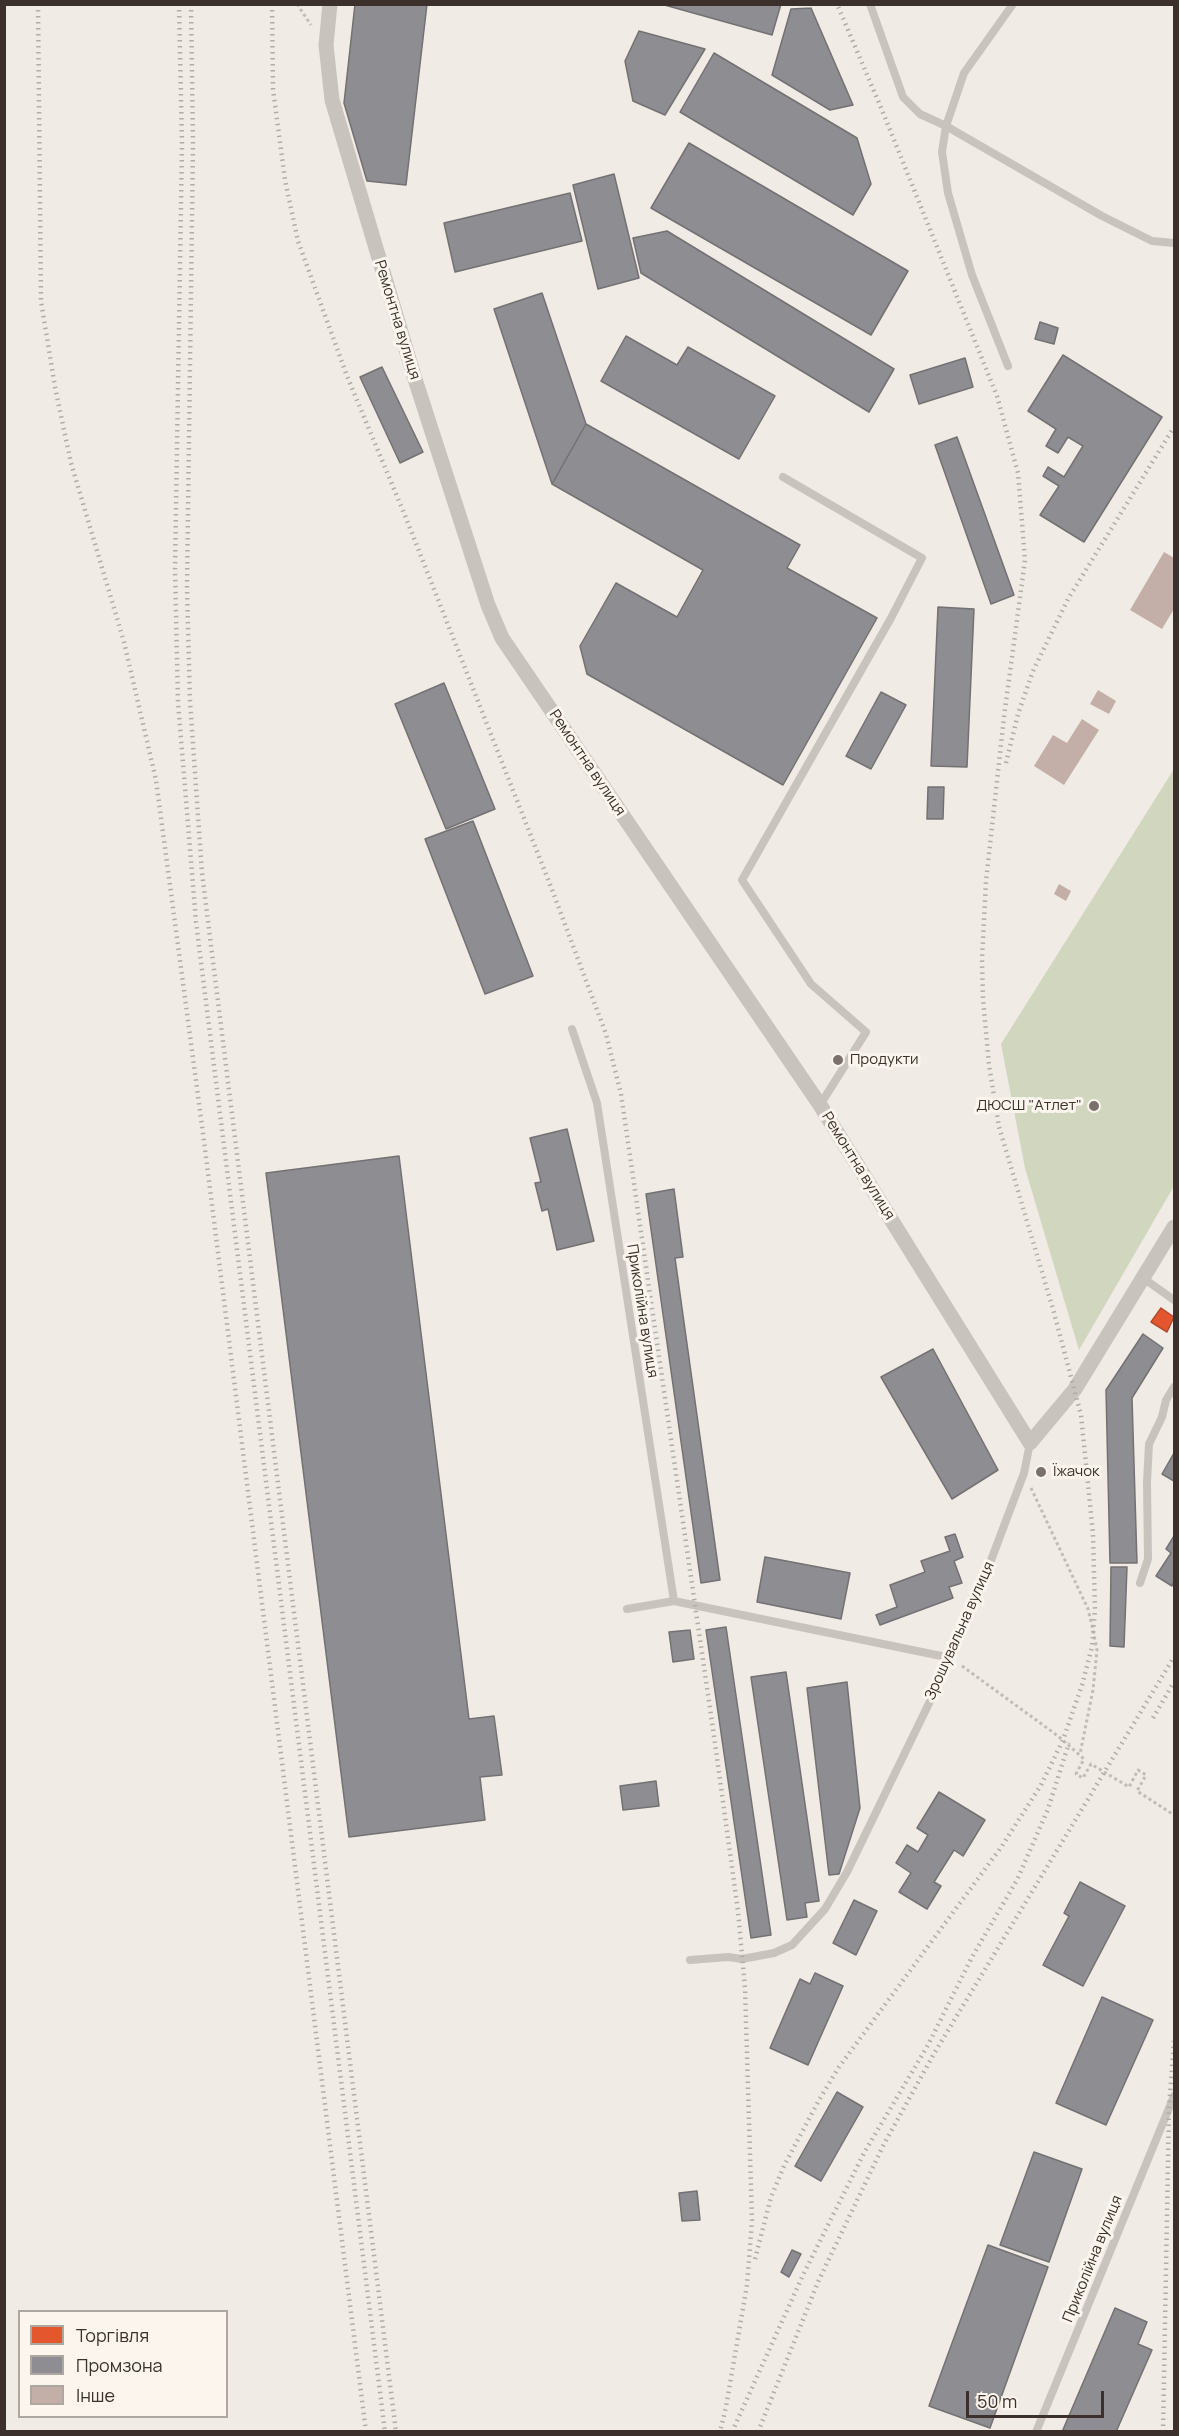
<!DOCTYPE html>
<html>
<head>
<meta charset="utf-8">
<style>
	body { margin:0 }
	#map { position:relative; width:1179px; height:2436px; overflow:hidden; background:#f0ebe5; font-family:Manrope,sans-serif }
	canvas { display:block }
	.frame { position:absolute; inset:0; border:6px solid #3b302b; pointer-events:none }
	.legend { position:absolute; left:18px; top:2310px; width:210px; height:108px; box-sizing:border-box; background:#fbf5ee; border:2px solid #aea6a0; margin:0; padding:8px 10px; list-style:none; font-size:18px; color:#3b302b }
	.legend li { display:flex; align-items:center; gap:12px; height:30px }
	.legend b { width:30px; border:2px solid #aea6a0 }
	.scale { position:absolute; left:966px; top:2391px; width:138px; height:27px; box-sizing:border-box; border:3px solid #3b302b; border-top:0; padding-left:8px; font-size:18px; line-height:21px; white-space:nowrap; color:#3b302b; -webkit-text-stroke:4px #fbf5ee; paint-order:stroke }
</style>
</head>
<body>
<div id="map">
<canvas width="1179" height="2436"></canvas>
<div class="frame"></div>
<ul class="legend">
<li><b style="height:16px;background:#e4572e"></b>Торгівля</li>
<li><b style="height:16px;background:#8d8d92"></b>Промзона</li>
<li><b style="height:16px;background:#c3afa7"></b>Інше</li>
</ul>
<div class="scale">50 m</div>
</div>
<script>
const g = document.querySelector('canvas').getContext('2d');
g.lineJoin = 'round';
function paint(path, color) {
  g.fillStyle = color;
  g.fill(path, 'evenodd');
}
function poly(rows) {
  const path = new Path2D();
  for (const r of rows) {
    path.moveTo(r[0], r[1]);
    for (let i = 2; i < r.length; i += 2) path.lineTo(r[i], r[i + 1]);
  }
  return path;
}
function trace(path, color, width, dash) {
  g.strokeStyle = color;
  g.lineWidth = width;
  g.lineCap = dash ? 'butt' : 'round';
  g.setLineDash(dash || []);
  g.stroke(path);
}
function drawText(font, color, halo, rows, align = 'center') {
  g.font = font + ' Manrope,sans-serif';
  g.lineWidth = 6;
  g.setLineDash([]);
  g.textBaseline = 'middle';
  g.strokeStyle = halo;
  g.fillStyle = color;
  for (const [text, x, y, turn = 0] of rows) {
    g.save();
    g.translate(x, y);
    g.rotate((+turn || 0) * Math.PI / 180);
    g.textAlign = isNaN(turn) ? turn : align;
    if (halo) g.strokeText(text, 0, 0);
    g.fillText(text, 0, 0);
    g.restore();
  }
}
paint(poly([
	[1174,769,1174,1186,1079,1350,1025,1168,1001,1044]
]), '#d1d6bf');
const shops = poly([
	[1161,1308,1174,1317,1167,1332,1151,1322,1161,1308]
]);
paint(shops, '#e4572e');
trace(shops, '#b14b2d', 1.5);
const industry = poly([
	[355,4,427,4,406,185,367,181,344,103,355,4],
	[661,4,781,4,772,35,661,4],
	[811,8,853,105,830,110,772,75,791,9,811,8],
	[639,31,705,49,665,115,633,101,625,61,639,31],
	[714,53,857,138,871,184,853,215,680,112,714,53],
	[689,143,908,271,871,335,651,208,689,143],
	[614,174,639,278,598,289,573,185,614,174],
	[570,193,582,241,455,272,444,223,570,193],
	[667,231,894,369,869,412,641,273,633,238,667,231],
	[542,293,586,424,552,484,494,309,542,293],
	[1040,322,1058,328,1054,344,1035,339,1040,322],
	[626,336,677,365,688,347,775,396,739,459,601,381,626,336],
	[1063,355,1162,417,1084,542,1040,515,1059,486,1043,476,1048,467,1064,477,1083,446,1068,437,1058,453,1046,446,1056,429,1028,411,1063,355],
	[965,358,973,387,919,404,910,375,965,358],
	[382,367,423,452,400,463,360,377,382,367],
	[586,424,800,545,787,568,877,618,783,785,587,674,580,646,616,583,677,617,703,570,552,484,586,424],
	[957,437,1014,595,991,604,935,445,957,437],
	[938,607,974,609,967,767,931,766,938,607],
	[444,683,495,809,446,829,395,704,444,683],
	[881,692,906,705,871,769,846,756,881,692],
	[928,787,944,787,943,819,927,819,928,787],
	[473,821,533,976,485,994,425,839,473,821],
	[567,1129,594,1241,557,1250,548,1209,542,1211,535,1183,541,1182,530,1138,567,1129],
	[399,1156,469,1719,494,1716,502,1775,480,1777,485,1820,349,1837,266,1173,399,1156],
	[674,1189,683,1257,675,1258,720,1580,701,1583,646,1194,674,1189],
	[1143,1334,1163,1348,1132,1398,1137,1563,1110,1563,1106,1390,1143,1334],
	[933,1349,998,1470,952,1499,881,1377,933,1349],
	[1174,1453,1174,1481,1162,1474,1174,1453],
	[955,1534,963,1557,954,1561,962,1583,949,1587,953,1598,880,1625,876,1615,897,1607,890,1585,925,1572,921,1561,950,1551,945,1537,955,1534],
	[1174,1536,1174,1581,1172,1586,1156,1576,1171,1553,1166,1549,1174,1536],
	[765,1557,850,1573,841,1619,757,1602,765,1557],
	[1111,1567,1127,1567,1124,1647,1110,1646,1111,1567],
	[726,1627,771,1935,751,1938,706,1630,726,1627],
	[690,1630,694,1659,673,1662,669,1632,690,1630],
	[786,1672,819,1901,805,1903,807,1917,787,1920,751,1677,786,1672],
	[847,1682,860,1808,839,1874,829,1875,807,1688,847,1682],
	[656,1781,659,1806,623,1810,620,1786,656,1781],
	[939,1792,985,1820,963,1856,954,1850,934,1882,941,1886,927,1909,899,1892,911,1873,896,1863,907,1845,918,1852,928,1835,917,1828,939,1792],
	[1080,1882,1125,1906,1083,1986,1043,1965,1069,1916,1064,1913,1080,1882],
	[854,1900,877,1911,856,1955,833,1943,854,1900],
	[815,1973,843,1986,808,2065,770,2048,800,1979,810,1984,815,1973],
	[1102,1997,1153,2020,1106,2125,1056,2103,1102,1997],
	[837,2092,863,2107,821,2181,795,2166,837,2092],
	[1034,2152,1082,2169,1049,2262,1000,2245,1034,2152],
	[697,2191,700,2220,682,2221,679,2193,697,2191],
	[988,2245,1048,2267,990,2428,929,2406,988,2245],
	[792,2250,801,2254,789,2277,781,2272,792,2250],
	[1115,2308,1147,2322,1138,2344,1152,2350,1116,2432,1062,2432,1115,2308]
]);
paint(industry, '#8d8d92');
trace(industry, '#747173', 1.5);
paint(poly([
	[1164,552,1174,558,1174,609,1162,629,1130,610],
	[1098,690,1116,701,1109,714,1090,704],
	[1082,719,1099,730,1064,785,1034,766,1053,735,1067,743],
	[1059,884,1071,891,1066,901,1054,894]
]), '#c3afa7');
trace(poly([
	[297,4,311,25],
	[1031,1488,1088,1609,1093,1630,1097,1650,1093,1690,1080,1754],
	[962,1666,1058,1736,1084,1759,1076,1774,1083,1778,1091,1764,1129,1787,1138,1770,1146,1775,1137,1791,1174,1815]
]), '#c2bbb6', 3, [3, 3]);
trace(poly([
	[870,4,903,97,920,114,946,126,1102,216,1152,241,1174,243],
	[1008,366,972,275,948,193,942,152,946,126,964,73,1013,4],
	[783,477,922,558,891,618,742,880,811,984,866,1032,820,1105],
	[572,1029,597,1103,674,1601],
	[1143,1278,1174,1300],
	[1140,1583,1148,1559,1147,1482,1149,1444,1162,1417,1166,1400,1174,1387],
	[627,1609,674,1601,951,1658],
	[690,1960,728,1957,742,1959,774,1953,792,1945,825,1909,847,1872,951,1658,976,1600,1024,1473,1030,1443],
	[1036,2432,1174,2096]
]), '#c9c3be', 8);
trace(poly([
	[330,4,326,45,332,100,414,376,488,605,502,638,820,1105,1030,1443,1075,1389,1174,1227]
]), '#c9c3be', 15);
trace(poly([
	[38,4,41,301,55,387,71,463,124,642,156,780,204,1141,366,2432],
	[179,4,182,144,175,569,178,702,196,922,385,2432],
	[191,4,193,144,187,588,190,701,202,873,396,2432],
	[272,4,273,89,285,180,298,241,347,376,406,518,551,887,606,1034,621,1094,713,1729,738,1911,745,1988,752,2220,747,2285,726,2407,720,2432],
	[1006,763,1018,714,1033,671,1068,599,1174,427],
	[1153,1718,1174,1682],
	[755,2259,771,2197,784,2166,819,2100,839,2067,1002,1846,1041,1785,1063,1740,1082,1685,1092,1647,1095,1609,1093,1534,1081,1415,1053,1309,999,1127,989,1065,983,999,982,959,986,881,1004,717,1025,560,1018,473,997,396,882,110,837,4],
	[732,2432,803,2275,864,2153,928,2045,972,1957,1017,1880,1048,1809,1069,1743],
	[758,2432,818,2282,883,2146,935,2052,1174,1657],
	[1163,2432,1169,2108,1174,2041]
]), '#b1aca8', 4.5, [1.5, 4.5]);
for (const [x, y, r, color] of [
	[838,1060,6,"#7a716c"],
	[1094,1106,6,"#7a716c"],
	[1041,1472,6,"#7a716c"]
]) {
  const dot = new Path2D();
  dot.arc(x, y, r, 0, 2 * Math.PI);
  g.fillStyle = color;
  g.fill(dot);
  trace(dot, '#fbf5ee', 2);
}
drawText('15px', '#3b302b', '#fbf5ee', [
	["Ремонтна вулиця",397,320,73],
	["Ремонтна вулиця",587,763,56],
	["Ремонтна вулиця",858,1166,58],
	["Приколійна вулиця",642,1311,81],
	["Зрошувальна вулиця",960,1631,-66],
	["Приколійна вулиця",1093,2259,-68]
]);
drawText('15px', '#3b302b', '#fbf5ee', [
	["Продукти",850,1060],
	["ДЮСШ \"Атлет\"",1082,1106,"right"],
	["Їжачок",1053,1472]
], 'left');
</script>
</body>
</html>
